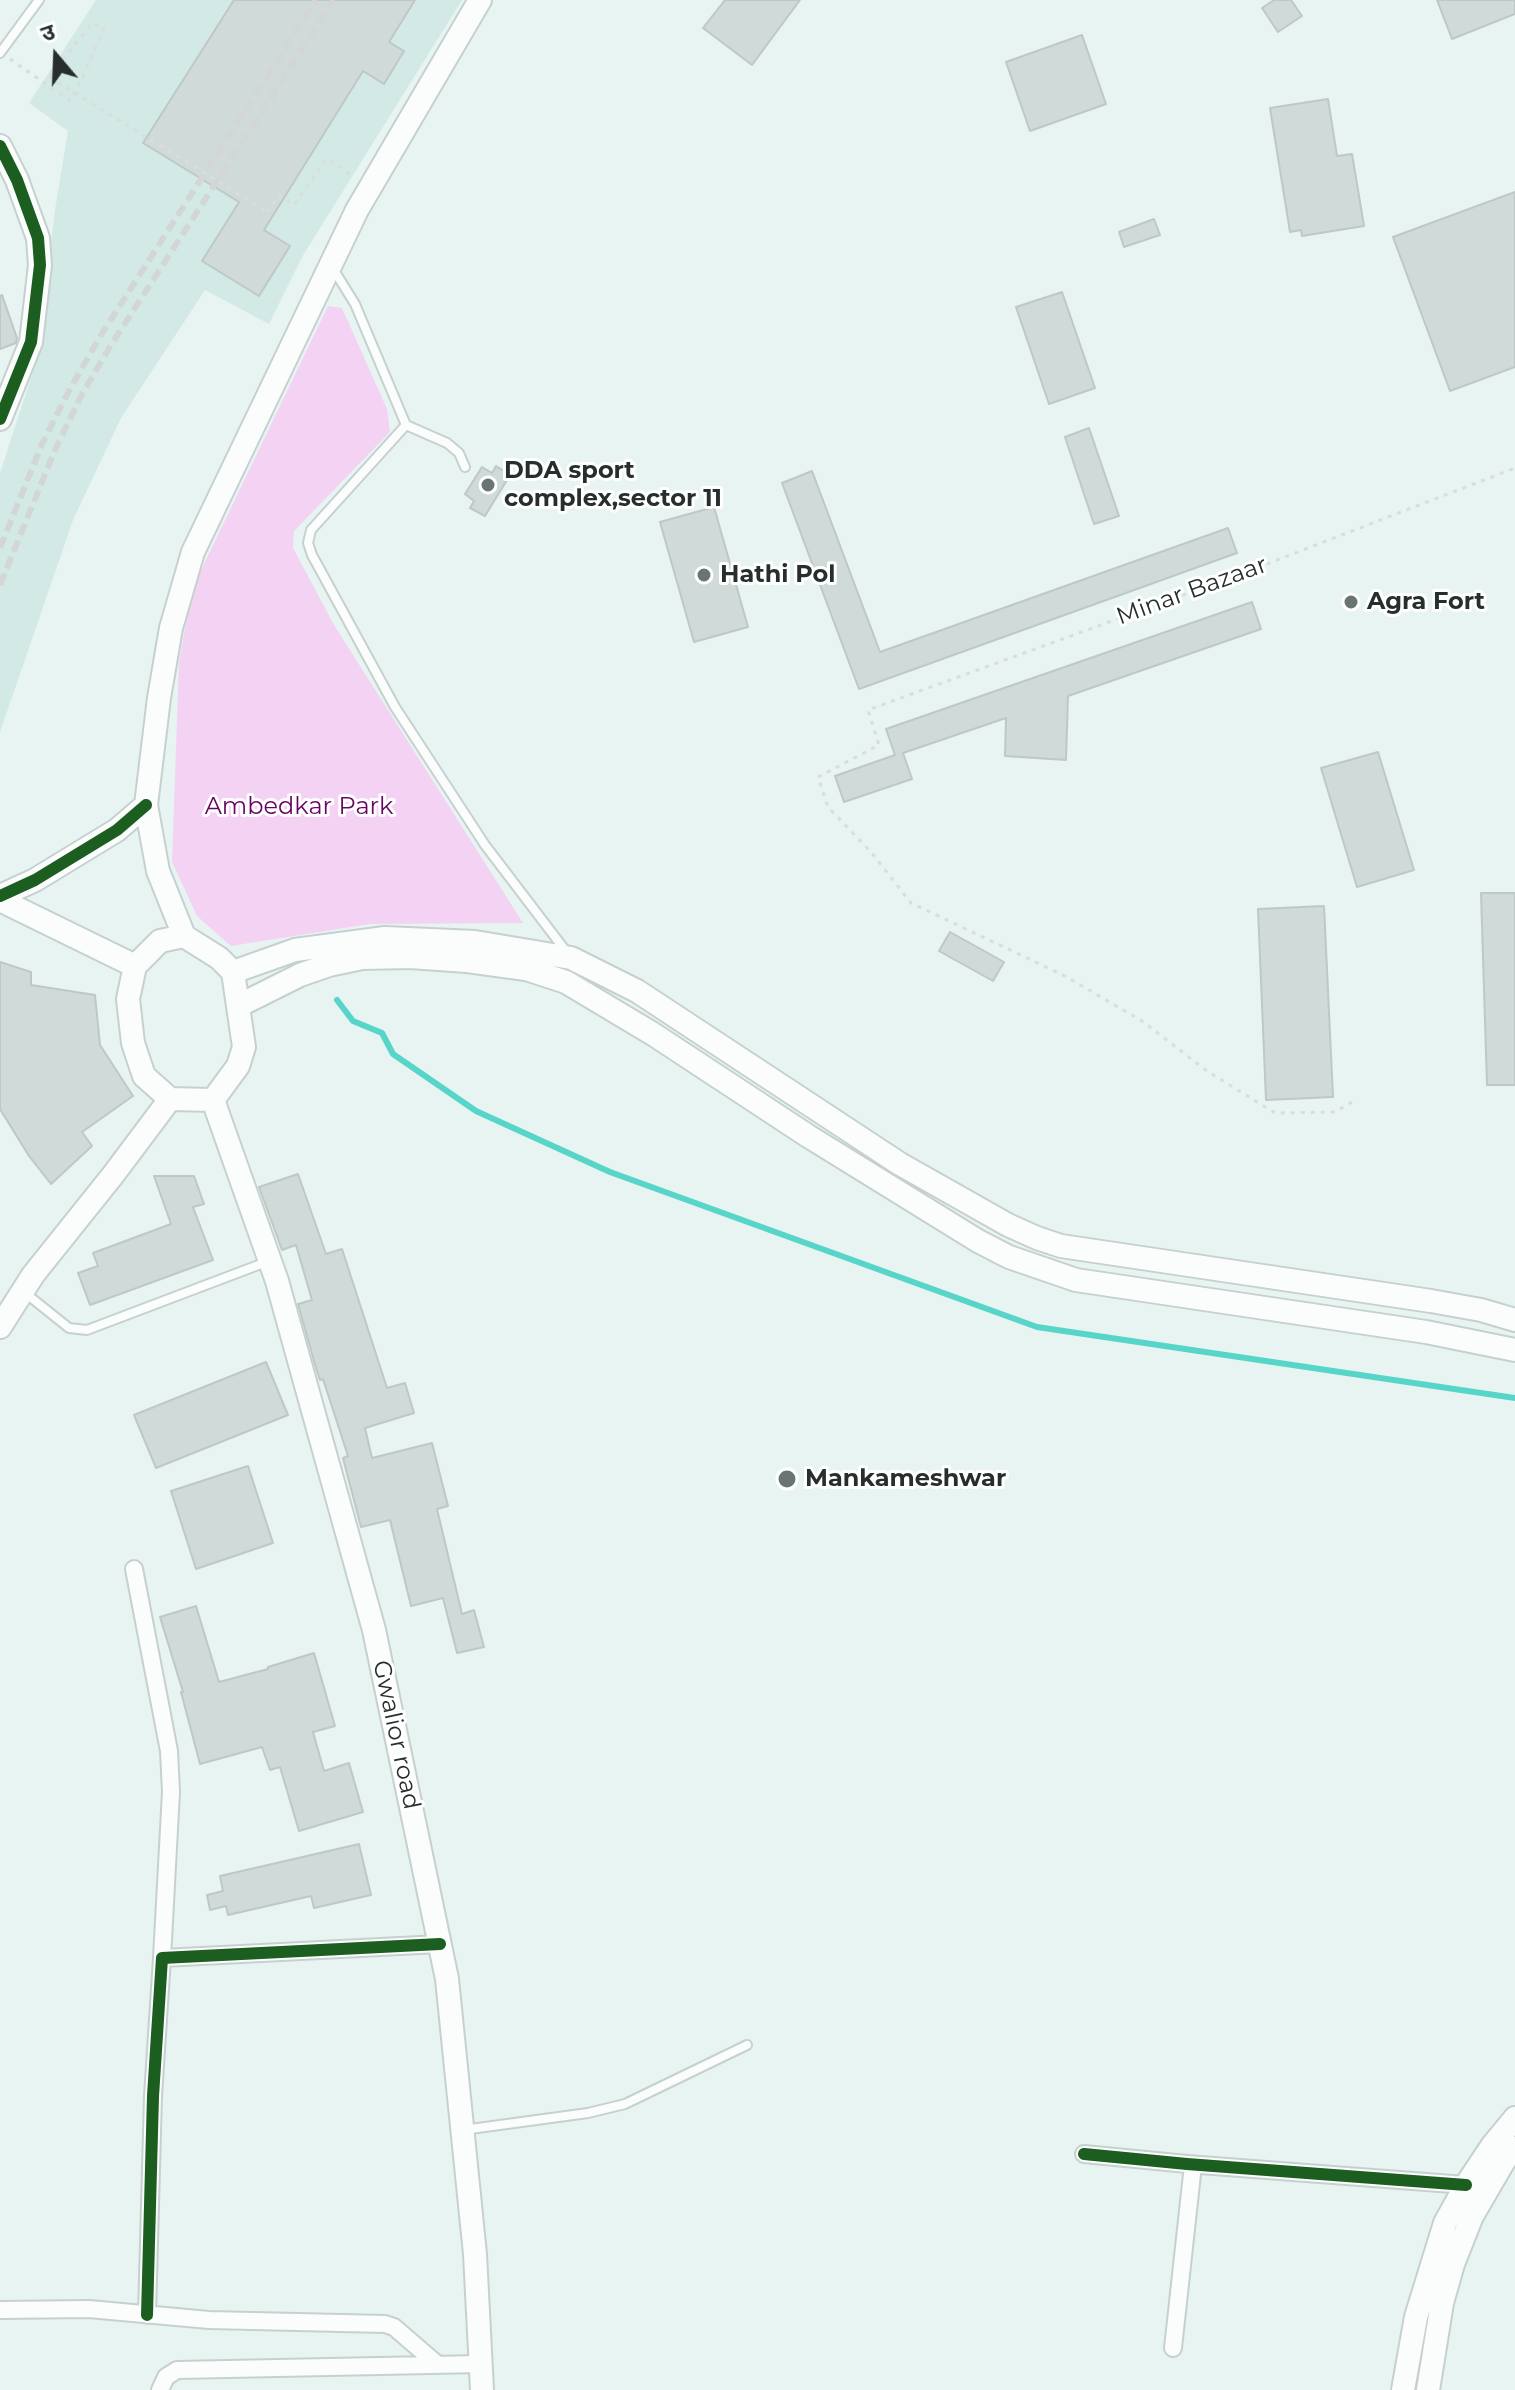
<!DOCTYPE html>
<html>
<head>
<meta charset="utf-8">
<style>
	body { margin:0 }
	#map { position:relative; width:1515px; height:2390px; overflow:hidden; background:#e7f4f2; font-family:Montserrat,"Noto Sans Devanagari",sans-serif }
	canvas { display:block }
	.north { position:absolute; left:16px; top:16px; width:80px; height:80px; -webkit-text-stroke:6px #fff; paint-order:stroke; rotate:341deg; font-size:22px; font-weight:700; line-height:32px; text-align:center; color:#262f2d }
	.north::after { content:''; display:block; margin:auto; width:28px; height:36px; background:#262f2d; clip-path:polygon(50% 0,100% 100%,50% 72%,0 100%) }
</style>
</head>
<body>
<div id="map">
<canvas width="1515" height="2390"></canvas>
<div class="north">उ</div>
</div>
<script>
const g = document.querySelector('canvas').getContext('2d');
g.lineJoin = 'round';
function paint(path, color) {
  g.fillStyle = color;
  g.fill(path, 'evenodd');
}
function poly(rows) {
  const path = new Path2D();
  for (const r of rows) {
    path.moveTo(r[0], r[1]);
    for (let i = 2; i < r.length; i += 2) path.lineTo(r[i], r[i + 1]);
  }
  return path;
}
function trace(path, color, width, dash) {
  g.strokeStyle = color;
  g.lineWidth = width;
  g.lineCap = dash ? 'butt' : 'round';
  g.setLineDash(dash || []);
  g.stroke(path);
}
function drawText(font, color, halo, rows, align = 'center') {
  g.font = font + ' Montserrat,sans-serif';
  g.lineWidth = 6;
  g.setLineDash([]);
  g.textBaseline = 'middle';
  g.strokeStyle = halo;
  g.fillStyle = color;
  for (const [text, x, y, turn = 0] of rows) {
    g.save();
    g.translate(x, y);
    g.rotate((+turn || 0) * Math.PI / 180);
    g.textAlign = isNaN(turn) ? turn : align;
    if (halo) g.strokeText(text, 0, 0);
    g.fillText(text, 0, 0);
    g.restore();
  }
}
paint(poly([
	[96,0,462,0,302,257,269,324,205,290,121,418,73,520,0,732,0,473,37,360,55,210,68,131,29,103]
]), '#d3e9e6');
paint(poly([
	[328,306,342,308,387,409,390,432,294,531,293,548,334,625,523,923,369,924,231,946,197,916,172,862,179,662,192,589]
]), '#f3d2f3');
trace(poly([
	[337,1000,353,1021,382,1033,393,1054,476,1111,610,1172,1037,1327,1515,1398]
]), '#58d5c9', 6);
const building = poly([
	[234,0,415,0,389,42,404,51,384,84,363,71,264,230,290,246,259,296,202,261,239,202,143,143,234,0],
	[725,0,800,0,752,65,703,28,725,0],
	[1274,0,1291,0,1302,16,1278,32,1262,8,1274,0],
	[1437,0,1515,0,1515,14,1452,39,1437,0],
	[1082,35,1106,104,1030,131,1006,62,1082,35],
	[1328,99,1337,156,1352,154,1364,226,1302,236,1301,230,1290,232,1270,108,1328,99],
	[1515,192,1515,367,1450,391,1393,237,1515,192],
	[1154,219,1160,235,1124,247,1119,232,1154,219],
	[1062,292,1095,388,1049,404,1016,307,1062,292],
	[2,295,17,338,16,343,0,349,0,296,2,295],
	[1089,428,1119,516,1094,524,1065,437,1089,428],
	[496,466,510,475,485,516,470,508,474,501,465,494,482,467,492,473,496,466],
	[812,471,880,652,1228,528,1237,553,859,689,782,483,812,471],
	[714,507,748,627,694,642,660,522,714,507],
	[1252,602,1261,629,1068,696,1066,760,1005,756,1006,718,903,753,912,779,844,802,835,776,895,755,886,729,1252,602],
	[1378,752,1414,870,1357,887,1321,768,1378,752],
	[1481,893,1515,893,1515,1085,1487,1085,1481,893],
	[1324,906,1333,1097,1266,1100,1258,909,1324,906],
	[950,932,1004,962,993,981,939,951,950,932],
	[0,962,31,972,31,985,95,995,100,1045,133,1096,82,1132,92,1146,51,1184,29,1156,0,1109,0,962],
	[298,1174,326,1254,342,1249,387,1388,405,1383,414,1413,365,1428,372,1458,432,1443,448,1506,437,1509,462,1614,474,1610,484,1647,457,1653,443,1598,411,1606,390,1520,361,1527,343,1458,348,1456,323,1379,320,1380,316,1368,298,1304,312,1300,296,1245,282,1250,259,1187,298,1174],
	[154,1176,194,1176,204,1204,193,1207,213,1260,90,1305,78,1273,98,1266,93,1253,171,1224,154,1176],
	[266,1362,288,1415,156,1468,134,1415,266,1362],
	[248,1466,273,1543,196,1569,171,1491,248,1466],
	[196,1606,219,1682,268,1669,268,1667,314,1653,335,1726,313,1732,324,1771,349,1763,363,1812,299,1831,280,1767,270,1770,262,1747,200,1764,181,1692,183,1692,160,1617,196,1606],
	[359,1844,371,1895,314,1908,311,1896,228,1915,226,1906,210,1910,207,1895,223,1891,220,1876,359,1844]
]);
paint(building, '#d0dad8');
trace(building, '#bec8c7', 2);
const lane = poly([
	[0,53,39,0],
	[332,267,355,304,406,425],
	[465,467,459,453,447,443,406,425,311,530,308,543,312,555,395,707,485,845,568,954],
	[24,1292,69,1328,87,1330,269,1261],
	[463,2130,588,2113,625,2104,747,2045]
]);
const street = poly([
	[134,1569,169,1751,171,1792,162,1958],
	[1084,2154,1187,2164,1466,2185],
	[0,2310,89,2309,209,2320,385,2324,394,2327,438,2365],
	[147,2315,153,2096,162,1958,440,1944],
	[1173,2348,1193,2165],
	[160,2390,166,2377,177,2370,481,2364]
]);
const secondary = poly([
	[0,146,17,180,38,238,40,265,31,342,0,419],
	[0,896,35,880,117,830,146,805],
	[0,900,135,966],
	[184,936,158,871,146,805,159,698,171,628,193,552,357,210,480,0],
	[184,936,219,958,233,972,244,1047,238,1066,213,1100,170,1099,144,1076,133,1043,128,999,135,966,160,941,184,936],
	[233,972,295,950,385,938,475,942,571,958,637,991,900,1164,1008,1225,1037,1238,1061,1246,1431,1301,1481,1310,1515,1320],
	[238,1006,300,975,329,965,362,958,410,957,467,961,526,969,566,982,653,1034,808,1136,978,1241,1009,1257,1076,1280,1426,1332,1515,1350],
	[213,1100,277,1281,374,1630,447,1979,475,2254,482,2390],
	[0,1327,33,1275,113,1175,170,1099],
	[1403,2390,1416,2317,1445,2223,1466,2185,1492,2146,1515,2118],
	[1428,2390,1442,2303,1453,2264,1472,2216,1504,2161,1515,2148]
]);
trace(lane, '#c6d1cf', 12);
trace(street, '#c6d1cf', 20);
trace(secondary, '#c6d1cf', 26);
trace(poly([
	[10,59,70,101,81,81,104,28,92,23,49,77],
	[267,212,279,195,294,205,327,158,354,177],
	[1352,1102,1335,1112,1275,1113,1207,1071,1142,1021,1065,976,911,903,871,852,828,807,818,777,879,745,868,710,1246,572,1515,468]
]), '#d9dddc', 3, [4, 6]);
trace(lane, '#fbfdfd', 8);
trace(street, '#fbfdfd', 16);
trace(secondary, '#fbfdfd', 22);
trace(poly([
	[0,548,42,444,71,387,101,335,316,0],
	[0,585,55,450,82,394,111,345,334,0]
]), '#d3d6d6', 6, [12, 6]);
trace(poly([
	[49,77,267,212]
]), '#d9dddc', 3, [4, 6]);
trace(poly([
	[0,146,17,180,38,238,40,265,31,342,0,419],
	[0,896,35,880,117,830,146,805],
	[1084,2154,1187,2164,1466,2185],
	[147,2315,153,2096,162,1958,440,1944]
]), '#1b5e20', 12);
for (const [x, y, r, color] of [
	[488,485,8,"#6a7472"],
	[704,575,8,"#6a7472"],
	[1351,602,8,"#6a7472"],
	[787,1479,10,"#6a7472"]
]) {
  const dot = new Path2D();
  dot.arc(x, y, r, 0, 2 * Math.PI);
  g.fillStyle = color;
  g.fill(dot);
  trace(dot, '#fff', 3);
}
drawText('bold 24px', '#262f2d', '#fff', [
	["DDA sport",504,471],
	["complex,sector 11",504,499],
	["Hathi Pol",720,575],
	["Agra Fort",1367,602],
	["Mankameshwar",805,1479]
], 'left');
drawText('24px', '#262f2d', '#fff', [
	["Minar Bazaar",1192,591,-20],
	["Gwalior road",396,1735,78]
]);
drawText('24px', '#670563', '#fff', [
	["Ambedkar Park",299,807]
]);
</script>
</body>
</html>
